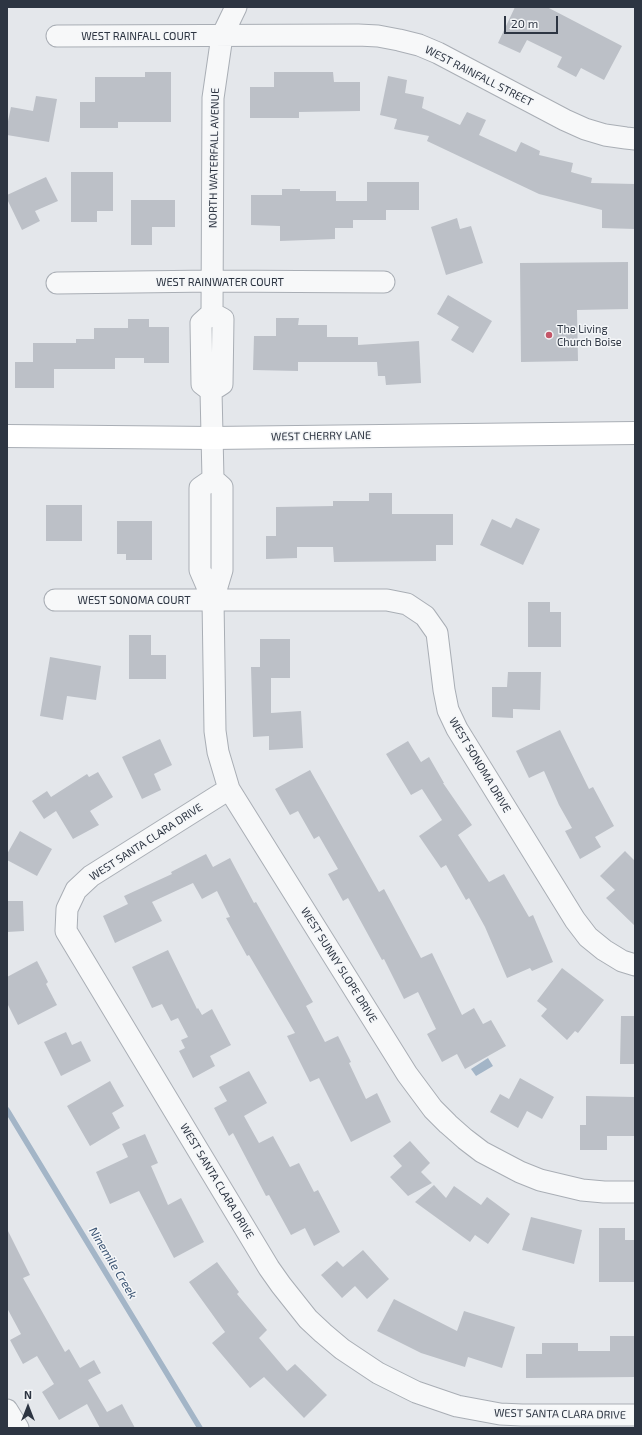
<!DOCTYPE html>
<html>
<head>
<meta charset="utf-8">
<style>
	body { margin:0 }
	#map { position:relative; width:642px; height:1435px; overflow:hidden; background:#e4e7eb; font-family:"Exo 2",sans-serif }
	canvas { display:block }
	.frame { position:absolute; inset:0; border:8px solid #2d3542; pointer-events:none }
	.north { position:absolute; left:8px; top:1387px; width:40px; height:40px; -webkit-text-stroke:3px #f4f6f8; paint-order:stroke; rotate:0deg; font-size:11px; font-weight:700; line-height:16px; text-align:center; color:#2d3542 }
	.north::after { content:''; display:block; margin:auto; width:14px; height:18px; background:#2d3542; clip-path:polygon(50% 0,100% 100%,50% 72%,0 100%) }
	.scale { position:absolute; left:504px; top:16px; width:54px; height:18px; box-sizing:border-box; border:2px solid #2d3542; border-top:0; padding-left:5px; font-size:12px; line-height:14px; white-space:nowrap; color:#2d3542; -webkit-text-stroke:3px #f4f6f8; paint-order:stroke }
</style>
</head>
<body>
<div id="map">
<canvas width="642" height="1435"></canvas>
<div class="frame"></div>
<div class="north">N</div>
<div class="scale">20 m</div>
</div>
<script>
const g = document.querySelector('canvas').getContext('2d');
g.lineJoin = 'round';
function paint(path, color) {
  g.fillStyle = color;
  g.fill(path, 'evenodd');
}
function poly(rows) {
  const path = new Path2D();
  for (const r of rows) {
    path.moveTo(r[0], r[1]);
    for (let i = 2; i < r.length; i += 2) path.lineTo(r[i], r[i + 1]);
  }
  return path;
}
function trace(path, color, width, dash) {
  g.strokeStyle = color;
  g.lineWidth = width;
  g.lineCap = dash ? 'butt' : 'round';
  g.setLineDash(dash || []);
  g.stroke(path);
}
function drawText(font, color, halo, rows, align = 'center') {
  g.font = font + ' "Exo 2",sans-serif';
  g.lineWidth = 3;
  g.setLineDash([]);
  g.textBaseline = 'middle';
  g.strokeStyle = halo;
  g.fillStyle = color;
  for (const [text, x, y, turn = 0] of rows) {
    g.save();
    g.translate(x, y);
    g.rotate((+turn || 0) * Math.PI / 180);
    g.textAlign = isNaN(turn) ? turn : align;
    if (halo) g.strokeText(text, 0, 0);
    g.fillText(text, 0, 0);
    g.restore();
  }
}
paint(poly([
	[488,1058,493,1066,476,1076,471,1069]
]), '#a3b5c7');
trace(poly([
	[7,1110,200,1428]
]), '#a3b5c7', 5.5);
paint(poly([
	[515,7,547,7,622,46,604,80,581,68,576,77,557,67,562,57,527,40,520,53,498,43],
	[145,72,171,72,171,122,118,122,118,128,80,128,80,102,95,102,95,77,145,77],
	[274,72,333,72,334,82,360,82,360,111,299,112,299,118,250,118,250,87,274,87],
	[388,76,407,80,405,93,424,97,422,108,460,125,467,112,486,120,479,135,516,152,521,142,540,151,539,155,573,163,571,172,592,178,591,183,635,184,635,229,602,228,602,210,539,194,427,141,429,136,394,129,397,119,380,115],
	[36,96,57,99,49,142,7,135,7,126,11,107,33,111],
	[71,172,113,172,113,211,97,211,97,222,71,222],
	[46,177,58,201,35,211,40,221,22,230,7,199,7,195],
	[367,182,419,182,419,210,386,210,386,220,353,220,353,228,335,228,335,239,280,241,280,226,251,225,251,195,282,195,282,189,300,189,300,191,336,191,336,201,367,201],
	[131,200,175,200,175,227,152,227,152,245,131,245],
	[457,218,460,229,471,226,483,263,446,275,431,227],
	[628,262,628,309,577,310,578,361,521,362,520,263],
	[448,295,492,321,473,353,451,340,459,327,437,314],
	[276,318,299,318,298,325,327,325,327,337,358,337,358,345,419,341,421,383,386,385,385,376,378,376,377,362,298,362,298,371,253,370,254,336,276,336],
	[128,319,149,319,149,327,169,327,169,363,144,363,144,358,115,358,115,369,54,369,54,388,15,388,15,362,33,362,33,343,76,343,76,339,94,339,94,328,128,328],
	[369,493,392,493,392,514,453,514,453,545,436,545,436,561,334,562,333,547,297,547,297,558,266,559,266,536,276,536,276,507,333,506,333,501,369,501],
	[46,505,82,505,82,541,46,541],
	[516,518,540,529,523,565,480,545,492,519,511,528],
	[117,521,152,521,152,560,126,560,126,554,117,554],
	[528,602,550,602,550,612,561,612,561,647,528,647],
	[129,635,151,635,151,655,166,655,166,679,129,679],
	[260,639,290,639,290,678,271,678,271,713,301,711,303,748,269,750,269,736,253,737,251,667,260,667],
	[50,657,101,666,96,700,67,696,63,720,40,716],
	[508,672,541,672,540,710,513,709,513,718,492,717,492,687,507,687],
	[560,730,589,789,593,787,614,826,595,837,601,847,580,859,565,831,572,828,559,805,544,771,529,778,516,751],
	[160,739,172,765,154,774,161,790,142,799,122,757],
	[408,741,421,762,429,757,444,783,443,783,472,825,458,835,489,882,504,874,529,917,533,915,553,962,532,971,530,968,507,978,485,927,469,898,466,900,446,865,441,868,419,836,442,820,422,789,411,795,386,754],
	[310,770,379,892,384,889,421,958,432,953,462,1015,474,1008,483,1024,491,1020,506,1046,465,1069,457,1054,442,1062,427,1034,436,1029,418,992,404,999,384,959,382,960,348,898,343,901,328,874,338,869,319,836,314,839,298,811,290,815,275,789],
	[98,772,113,797,90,811,99,825,73,839,56,811,44,819,32,801,47,791,51,797,87,774,89,777],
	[20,831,52,849,37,876,7,860,7,854],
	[625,851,635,861,635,926,606,898,615,890,600,876],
	[206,854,213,867,230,858,254,903,256,902,313,1002,306,1006,325,1042,338,1036,351,1062,349,1063,366,1099,377,1093,391,1122,351,1142,319,1078,310,1082,287,1036,295,1033,249,955,247,956,226,918,230,917,217,891,202,899,193,883,152,902,162,921,115,943,103,916,128,904,124,896,172,874,171,872],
	[7,901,23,901,24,931,7,932],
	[168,950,197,1009,198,1008,202,1015,212,1009,231,1045,210,1056,215,1066,193,1078,179,1051,185,1048,181,1040,188,1037,178,1018,171,1021,162,1004,152,1008,132,967],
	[37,961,48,982,46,984,57,1005,18,1025,7,1003,7,977],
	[562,968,604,1000,578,1033,575,1031,567,1040,541,1016,547,1009,537,1001],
	[621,1016,635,1016,635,1064,620,1064],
	[66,1032,72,1045,81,1041,91,1061,61,1076,44,1042],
	[249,1071,267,1103,244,1116,259,1143,273,1136,290,1167,299,1163,314,1192,318,1190,340,1232,314,1246,305,1228,291,1235,269,1195,266,1196,233,1133,229,1136,214,1108,227,1101,219,1087],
	[520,1078,554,1097,542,1119,527,1111,518,1128,490,1112,500,1094,509,1099],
	[110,1081,124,1106,112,1113,120,1128,90,1146,67,1106],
	[586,1096,635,1097,635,1136,607,1136,607,1150,580,1150,580,1125,586,1125],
	[145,1134,158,1163,151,1166,168,1205,181,1198,204,1242,174,1258,139,1191,110,1204,96,1172,128,1157,122,1144],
	[410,1141,430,1163,421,1172,432,1183,408,1196,390,1177,402,1166,393,1156],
	[434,1185,446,1198,454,1186,481,1205,487,1197,510,1214,488,1244,475,1235,470,1242,415,1202],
	[531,1217,582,1230,574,1264,522,1250],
	[599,1228,625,1228,625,1240,635,1240,635,1282,599,1282],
	[7,1229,30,1275,23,1278,65,1352,69,1349,80,1368,94,1360,101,1373,88,1380,107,1412,122,1404,135,1428,100,1428,87,1404,59,1420,42,1392,54,1384,37,1356,23,1364,10,1340,21,1334,7,1308],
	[363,1250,389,1279,367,1299,355,1286,342,1298,321,1275,337,1261,343,1267],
	[217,1262,239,1292,237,1294,267,1330,259,1338,287,1371,295,1364,327,1395,304,1418,264,1377,250,1388,212,1343,225,1332,189,1282],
	[394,1299,457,1331,464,1311,515,1327,502,1368,468,1357,465,1367,421,1353,377,1331],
	[610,1336,635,1336,635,1377,526,1378,526,1354,542,1354,542,1343,578,1343,578,1351,610,1351]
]), '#bcc0c7');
const minor = poly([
	[57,36,358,35,378,36,399,40,419,45,438,53,565,120,585,129,605,135,626,138,635,139],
	[57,283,212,281,384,282],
	[212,313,213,98,222,36,236,7],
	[212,313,223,319,222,384,211,391,202,384,201,323,212,313],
	[211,391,213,479],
	[55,600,387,600,407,604,425,616,437,633,444,690,448,710,457,729,575,920,588,937,604,950,622,961,635,965],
	[213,600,200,570,200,488,213,479,222,487,222,570,213,600,215,731,218,752,229,789,407,1074,433,1109,448,1124,465,1139,482,1152,520,1172,540,1180,582,1190,604,1192,635,1192],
	[229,789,91,876,76,890,67,909,66,931,269,1268,281,1285,308,1319,323,1333,342,1349,378,1373,416,1392,457,1406,500,1414,522,1415,635,1415],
	[7,1410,18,1428]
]);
const secondary = poly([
	[7,436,212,438,635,433]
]);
trace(minor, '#a9aeb5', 23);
trace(secondary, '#a9aeb5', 24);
trace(minor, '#f7f8f9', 21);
trace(secondary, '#fff', 22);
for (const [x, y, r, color] of [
	[549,335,4,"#c45668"]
]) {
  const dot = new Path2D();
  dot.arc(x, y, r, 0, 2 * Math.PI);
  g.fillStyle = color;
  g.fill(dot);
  trace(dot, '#f4f6f8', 1.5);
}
drawText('11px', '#2d3542', '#f4f6f8', [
	["WEST RAINFALL COURT",139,36],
	["WEST RAINFALL STREET",479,76,27],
	["NORTH WATERFALL AVENUE",214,158,-89],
	["WEST RAINWATER COURT",220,282],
	["WEST CHERRY LANE",321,436,-1],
	["WEST SONOMA COURT",134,600],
	["WEST SONOMA DRIVE",480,765,59],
	["WEST SANTA CLARA DRIVE",146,842,-33],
	["WEST SUNNY SLOPE DRIVE",339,965,58],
	["WEST SANTA CLARA DRIVE",217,1181,59],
	["WEST SANTA CLARA DRIVE",560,1414,1]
]);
drawText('11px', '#2d3542', '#f4f6f8', [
	["The Living",557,329],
	["Church Boise",557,342]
], 'left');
drawText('italic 12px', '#3b5473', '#f4f6f8', [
	["Ninemile Creek",113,1263,59]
]);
</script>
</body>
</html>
